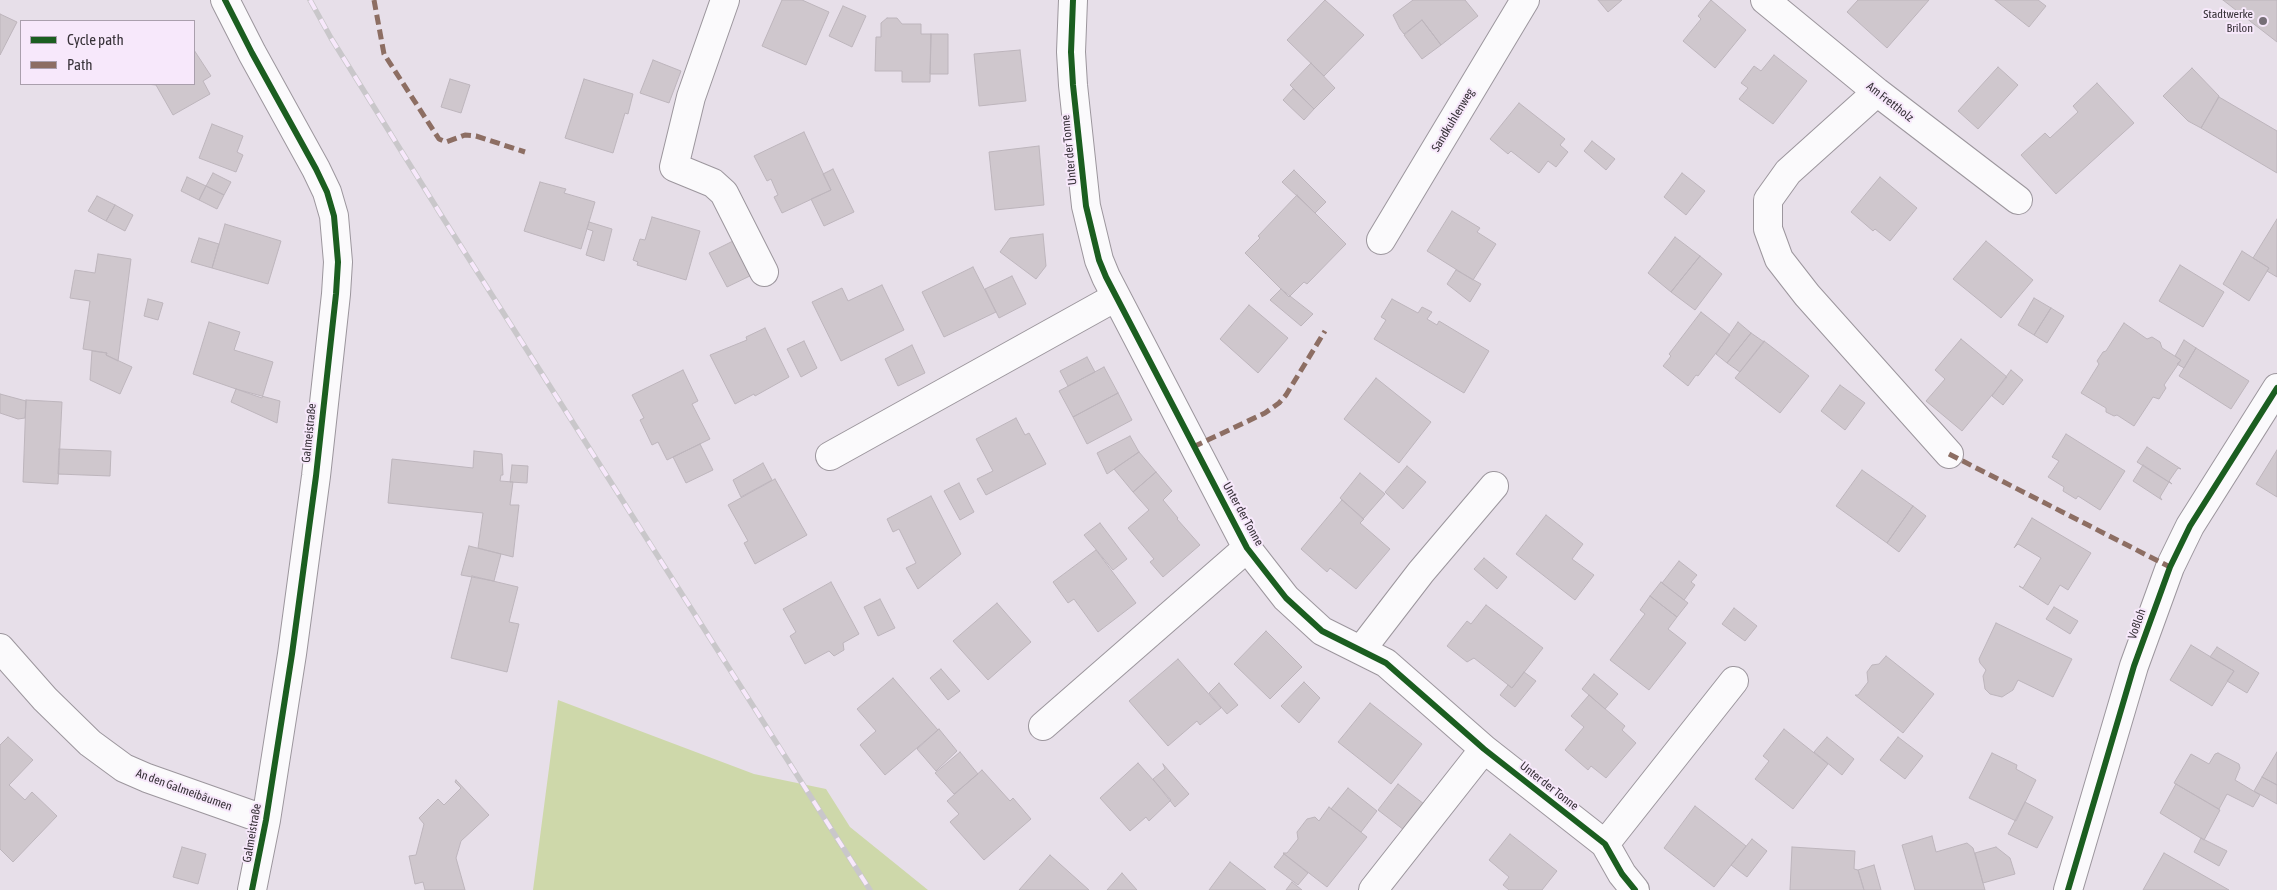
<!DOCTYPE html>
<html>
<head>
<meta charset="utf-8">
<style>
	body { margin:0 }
	#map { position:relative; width:2277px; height:890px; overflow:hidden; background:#e7dfe9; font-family:"Asap Condensed",sans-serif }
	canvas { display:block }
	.legend { position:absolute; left:20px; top:20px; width:175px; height:65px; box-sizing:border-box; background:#f7e8fb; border:1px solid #aa9fad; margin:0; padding:6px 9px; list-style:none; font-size:15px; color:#373138 }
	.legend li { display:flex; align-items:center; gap:10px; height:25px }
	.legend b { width:25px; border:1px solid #aa9fad }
</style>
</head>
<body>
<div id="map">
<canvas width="2277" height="890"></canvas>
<ul class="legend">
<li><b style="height:6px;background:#1b5e20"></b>Cycle path</li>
<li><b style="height:6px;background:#8d6e63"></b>Path</li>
</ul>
</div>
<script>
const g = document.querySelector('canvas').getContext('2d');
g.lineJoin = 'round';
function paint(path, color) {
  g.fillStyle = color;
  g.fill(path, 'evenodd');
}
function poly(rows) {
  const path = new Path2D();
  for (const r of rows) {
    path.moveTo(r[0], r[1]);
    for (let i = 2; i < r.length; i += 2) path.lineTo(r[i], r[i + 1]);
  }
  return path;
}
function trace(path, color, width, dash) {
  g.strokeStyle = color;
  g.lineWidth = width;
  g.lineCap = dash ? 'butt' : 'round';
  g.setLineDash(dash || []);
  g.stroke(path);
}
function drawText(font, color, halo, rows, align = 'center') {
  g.font = font + ' "Asap Condensed",sans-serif';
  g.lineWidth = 4;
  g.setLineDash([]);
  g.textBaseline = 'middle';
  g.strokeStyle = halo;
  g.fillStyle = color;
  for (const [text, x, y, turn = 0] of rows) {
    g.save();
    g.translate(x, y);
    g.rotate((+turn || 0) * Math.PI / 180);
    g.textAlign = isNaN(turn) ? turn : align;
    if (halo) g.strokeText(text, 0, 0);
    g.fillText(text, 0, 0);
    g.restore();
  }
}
paint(poly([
	[558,700,754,774,826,789,850,827,928,890,533,890]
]), '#ced8aa');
const building = poly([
	[782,0,802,0,829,12,806,65,762,46,782,0],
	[1325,0,1364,35,1324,76,1287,40,1325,0],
	[1413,0,1465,0,1478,16,1441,45,1422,20,1404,34,1400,29,1393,15,1413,0],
	[1598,0,1622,0,1608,12,1598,0],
	[1711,0,1746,30,1715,68,1683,41,1701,19,1698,16,1711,0],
	[1858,0,1929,0,1887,48,1847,12,1858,0],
	[1995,0,2038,0,2046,6,2029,27,1995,0],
	[2223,0,2277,0,2277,42,2223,0],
	[843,6,866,16,852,47,829,36,843,6],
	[0,14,17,22,0,55,0,14],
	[887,18,897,18,902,24,921,24,921,34,931,34,930,82,902,82,902,71,875,71,876,37,881,37,881,23,887,18],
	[1422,20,1441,45,1422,59,1404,35,1422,20],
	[931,34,948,34,948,74,930,74,931,34],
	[194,50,211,76,203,81,210,94,173,115,156,85,146,84,194,84,194,50],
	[1020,50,1026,101,979,106,974,54,1020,50],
	[1774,55,1807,81,1773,124,1739,99,1748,88,1741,83,1754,66,1761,71,1774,55],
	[653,60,681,71,669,103,640,93,653,60],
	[1311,63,1335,88,1314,109,1290,85,1311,63],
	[1998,67,2018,85,1978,129,1958,111,1998,67],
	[2192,68,2219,96,2201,128,2188,121,2163,96,2192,68],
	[450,79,470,85,461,113,441,107,450,79],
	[584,79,633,94,628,114,625,113,613,153,565,138,584,79],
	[2097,83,2134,123,2056,194,2021,155,2045,133,2050,138,2078,112,2073,106,2097,83],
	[1293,89,1314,109,1304,120,1283,100,1293,89],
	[2219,97,2277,131,2277,173,2201,128,2219,97],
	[1519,103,1565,139,1560,145,1568,152,1556,167,1548,161,1539,173,1511,151,1508,154,1490,139,1519,103],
	[212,124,243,136,237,152,243,155,236,172,199,158,212,124],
	[804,132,831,190,782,213,774,197,778,195,771,179,767,181,754,156,804,132],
	[1592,141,1615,159,1606,170,1584,151,1592,141],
	[1039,146,1044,205,995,210,989,152,1039,146],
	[833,169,854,212,824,226,811,199,831,190,823,174,833,169],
	[1294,170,1326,202,1315,213,1282,182,1294,170],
	[213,173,231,182,224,195,206,186,213,173],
	[1682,173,1705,191,1686,215,1664,197,1682,173],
	[187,177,206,186,199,200,181,191,187,177],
	[1880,177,1917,208,1890,241,1875,229,1873,231,1851,212,1880,177],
	[540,182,566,189,564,193,595,202,581,249,524,231,540,182],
	[206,186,224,195,217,209,199,200,206,186],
	[1297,195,1346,244,1307,284,1304,282,1289,297,1245,253,1260,238,1258,236,1297,195],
	[97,196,115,205,106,221,88,211,97,196],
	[115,205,133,215,125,231,106,221,115,205],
	[1452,211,1480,228,1477,232,1496,244,1473,280,1427,251,1452,211],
	[652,217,700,231,686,280,637,265,638,262,633,260,640,239,645,240,652,217],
	[2277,219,2277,277,2267,271,2269,268,2253,258,2277,219],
	[589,222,612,229,604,261,586,255,593,231,587,229,589,222],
	[225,224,281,241,268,284,212,268,225,224],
	[1043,234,1046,266,1036,279,1000,252,1010,238,1043,234],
	[1675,237,1700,256,1671,292,1648,273,1675,237],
	[199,238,219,244,212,268,191,262,199,238],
	[737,239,754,274,727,287,709,253,737,239],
	[1986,241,2033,280,2001,318,1953,279,1986,241],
	[2242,251,2269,268,2249,301,2223,284,2242,251],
	[98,254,131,259,118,361,106,355,107,353,83,349,90,301,70,298,75,270,95,273,98,254],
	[1700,256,1722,274,1695,310,1671,292,1700,256],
	[2180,265,2224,292,2203,327,2159,301,2180,265],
	[973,267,996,312,944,337,922,292,973,267],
	[1456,270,1481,284,1470,302,1447,284,1456,270],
	[1012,276,1026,304,999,318,985,289,1012,276],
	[882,285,904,330,841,361,812,302,842,288,848,301,882,285],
	[1281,289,1313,314,1301,326,1270,300,1281,289],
	[2034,298,2051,308,2034,335,2018,325,2034,298],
	[148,299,163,303,158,320,144,316,148,299],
	[1392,299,1418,313,1422,307,1432,312,1427,319,1437,325,1439,321,1489,351,1464,393,1374,339,1386,320,1381,317,1392,299],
	[1249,305,1288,338,1258,373,1220,339,1249,305],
	[2051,308,2064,316,2047,343,2034,335,2051,308],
	[1701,312,1730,335,1698,376,1696,375,1688,386,1663,366,1671,356,1669,354,1701,312],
	[209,322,240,332,234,350,273,362,262,398,193,374,209,322],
	[1738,322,1751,333,1727,363,1716,354,1738,322],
	[2124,323,2147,339,2152,337,2160,342,2162,348,2181,360,2164,385,2166,388,2159,399,2153,397,2134,426,2117,415,2114,416,2106,412,2106,408,2081,393,2099,364,2097,361,2103,352,2106,351,2124,323],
	[765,328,789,377,755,396,754,394,735,404,710,355,747,340,746,337,765,328],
	[1751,333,1764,342,1740,372,1727,363,1751,333],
	[1961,339,2007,377,1962,431,1926,401,1945,379,1935,370,1961,339],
	[2184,340,2196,348,2184,368,2177,364,2181,360,2175,356,2184,340],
	[804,341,817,368,801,377,787,349,804,341],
	[1764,341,1809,376,1780,413,1735,378,1764,341],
	[912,345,925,373,898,386,885,359,912,345],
	[2196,348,2249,381,2231,409,2179,376,2196,348],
	[92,351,107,353,106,355,132,367,120,394,90,380,92,351],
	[1087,357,1095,372,1068,386,1060,371,1087,357],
	[1104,367,1118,393,1073,417,1059,391,1104,367],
	[683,370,698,401,692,404,710,439,667,460,658,442,652,445,640,420,644,418,632,395,683,370],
	[2011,370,2023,380,2003,405,1992,396,2011,370],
	[1376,378,1431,422,1399,463,1344,419,1376,378],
	[1840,385,1865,403,1845,430,1821,411,1840,385],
	[236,389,280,401,277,423,231,402,236,389],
	[1118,393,1132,420,1087,444,1073,417,1118,393],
	[0,394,26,401,25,418,18,419,0,413,0,394],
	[26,400,62,402,58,484,23,482,26,400],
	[1016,418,1025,435,1029,433,1046,464,986,495,977,479,993,471,976,439,1016,418],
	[2066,434,2125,471,2100,510,2078,496,2076,499,2063,491,2064,487,2048,477,2059,461,2052,457,2066,434],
	[1130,436,1139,452,1107,474,1097,453,1130,436],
	[700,444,713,470,686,483,673,457,700,444],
	[2147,447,2181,469,2178,468,2169,481,2172,484,2137,462,2147,447],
	[59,449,111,451,110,476,58,474,59,449],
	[2277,450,2277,497,2256,484,2277,450],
	[474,451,502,454,503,475,501,475,500,481,513,482,510,505,519,505,513,557,478,548,483,513,388,503,392,459,473,468,474,451],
	[1139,452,1156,472,1133,492,1114,469,1139,452],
	[763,463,772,480,741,497,733,480,763,463],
	[512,465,528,466,527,483,510,482,512,465],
	[2143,465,2169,482,2160,497,2162,500,2133,481,2143,465],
	[1407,466,1426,482,1403,509,1385,492,1407,466],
	[1862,470,1913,506,1887,543,1836,506,1862,470],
	[1156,472,1172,491,1163,500,1178,518,1177,519,1200,545,1163,577,1150,562,1154,559,1128,528,1149,510,1133,492,1156,472],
	[1360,473,1385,494,1363,519,1340,498,1360,473],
	[775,479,807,535,755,564,744,543,748,541,728,505,775,479],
	[959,483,974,512,960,520,944,491,959,483],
	[931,496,961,554,918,589,906,568,916,563,899,529,893,532,887,519,931,496],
	[1342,500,1364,519,1360,523,1390,549,1356,589,1330,568,1327,572,1301,549,1342,500],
	[1913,506,1926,516,1899,552,1887,543,1913,506],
	[1546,515,1583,544,1572,559,1594,575,1575,600,1516,554,1546,515],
	[2032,518,2091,553,2068,590,2060,585,2048,605,2019,586,2023,588,2041,558,2018,544,2014,548,2032,518],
	[1100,523,1127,559,1113,570,1084,535,1100,523],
	[469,546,501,554,494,581,461,575,469,546],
	[1096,550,1136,603,1098,632,1074,599,1068,603,1053,582,1096,550],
	[1484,558,1507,577,1497,589,1474,569,1484,558],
	[1679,561,1697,575,1691,582,1695,585,1684,600,1662,583,1679,561],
	[472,576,518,587,509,622,519,624,507,672,451,658,472,576],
	[831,582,859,634,843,643,844,650,834,656,829,651,805,664,790,636,796,632,783,609,831,582],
	[1661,582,1688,603,1677,617,1650,596,1661,582],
	[1650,596,1677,617,1668,629,1686,643,1649,690,1610,660,1645,614,1640,610,1650,596],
	[880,599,895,628,878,636,864,607,880,599],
	[997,603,1031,642,988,680,953,641,997,603],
	[1486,605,1543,648,1512,688,1474,658,1467,662,1447,646,1467,621,1471,624,1486,605],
	[2054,607,2078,621,2070,634,2046,619,2054,607],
	[1734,608,1757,626,1745,641,1722,624,1734,608],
	[1996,623,2072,659,2053,697,2018,680,2013,690,2002,697,1990,694,1985,689,1983,676,1986,670,1980,663,1979,659,1996,623],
	[1266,631,1302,667,1270,699,1234,664,1266,631],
	[2191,645,2234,671,2212,706,2170,680,2191,645],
	[2217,647,2259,673,2247,693,2227,681,2234,671,2210,657,2217,647],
	[1886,656,1934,694,1903,733,1855,695,1858,695,1868,682,1867,672,1872,665,1879,664,1886,656],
	[1178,659,1221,708,1200,725,1197,721,1168,746,1129,701,1178,659],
	[941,669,960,691,948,700,930,678,941,669],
	[1524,672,1536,681,1515,707,1500,695,1508,685,1512,688,1524,672],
	[1594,674,1618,694,1605,709,1582,689,1594,674],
	[893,678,938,730,885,775,860,745,876,731,857,709,893,678],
	[1304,682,1320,698,1299,723,1281,706,1304,682],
	[1219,683,1238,705,1227,714,1209,693,1219,683],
	[1589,695,1625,726,1622,730,1636,743,1606,778,1591,766,1588,770,1565,750,1584,727,1571,716,1589,695],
	[1370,703,1422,744,1391,784,1338,742,1370,703],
	[939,729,957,751,936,771,917,749,939,729],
	[1784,729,1828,764,1793,809,1755,779,1769,761,1763,756,1784,729],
	[8,737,33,760,9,785,25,800,32,792,57,816,13,862,0,849,0,745,8,737],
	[1827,737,1854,759,1842,775,1814,752,1827,737],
	[1898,737,1923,756,1905,779,1880,760,1898,737],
	[960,752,978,774,954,794,935,773,960,752],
	[2277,752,2277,785,2262,777,2277,752],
	[1992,753,2017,765,2016,769,2036,780,2016,821,1969,798,1992,753],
	[2218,753,2239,764,2240,768,2235,780,2260,795,2253,807,2227,794,2219,809,2174,783,2191,754,2209,764,2215,754,2218,753],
	[1138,763,1171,800,1149,821,1146,817,1130,831,1100,798,1138,763],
	[1163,764,1189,794,1175,807,1153,779,1165,769,1163,764],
	[982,770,1010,801,1013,798,1031,819,984,860,950,822,959,814,947,801,982,770],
	[2262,777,2277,785,2277,804,2254,791,2262,777],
	[456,780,489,815,461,841,456,858,465,890,425,890,423,882,415,884,409,856,416,855,424,824,419,818,438,799,444,805,461,788,455,782,456,780],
	[1398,784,1424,804,1404,830,1378,810,1398,784],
	[2176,784,2220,810,2204,840,2160,813,2176,784],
	[1348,788,1377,811,1361,832,1331,809,1348,788],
	[2025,802,2053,817,2037,848,2008,834,2025,802],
	[1695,806,1746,846,1714,887,1664,848,1695,806],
	[1329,807,1367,837,1327,887,1283,853,1287,853,1298,839,1297,832,1307,819,1315,817,1319,821,1329,807],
	[1510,834,1557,871,1542,890,1509,890,1503,885,1509,877,1489,860,1510,834],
	[1932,836,1936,852,1967,843,1973,848,1985,890,1915,890,1902,845,1932,836],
	[2201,838,2227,851,2219,866,2194,852,2201,838],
	[1752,839,1767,851,1747,877,1731,865,1752,839],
	[182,847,206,854,198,884,173,877,182,847],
	[1792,847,1855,851,1854,869,1858,870,1864,890,1790,890,1792,847],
	[1996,847,2010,858,2015,874,1983,883,1975,853,1996,847],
	[2164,853,2229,890,2143,890,2164,853],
	[1284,854,1308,873,1298,885,1274,867,1284,854],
	[1050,855,1089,890,1019,890,1050,855],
	[1230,862,1266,890,1209,890,1230,862],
	[1874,865,1881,890,1864,890,1858,870,1874,865],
	[1122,873,1137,890,1107,890,1122,873],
	[1292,882,1302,890,1286,890,1292,882]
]);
paint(building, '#cfc7cd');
trace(building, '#bdb5bc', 1);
const street = poly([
	[225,0,252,53,316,169,327,192,334,216,338,262,336,294,316,476,292,654,266,820,252,890],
	[725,0,691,97,674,167,713,183,724,193,764,272],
	[1073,0,1071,52,1073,85,1086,206,1099,260,1106,277,1247,548,1286,598,1322,631,1386,663,1484,749,1605,844,1622,874,1635,890],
	[1765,0,1877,92,2018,200],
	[1877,92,1788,172,1768,200,1768,229,1779,259,1807,295,1949,454],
	[1381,240,1525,0],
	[830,456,1116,297],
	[0,648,45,699,90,743,124,768,147,778,266,820],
	[1361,650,1421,572,1494,486],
	[1043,726,1247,548],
	[1605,844,1734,681],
	[1373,890,1484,749],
	[2068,890,2134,666,2170,567,2190,526,2277,388]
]);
trace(street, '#9c969d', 30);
trace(street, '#fbfafc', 28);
const rail = poly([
	[310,0,331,38,443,218,870,890]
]);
trace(rail, '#c9c7ca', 5.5);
trace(rail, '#f7e8fb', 4, [11]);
trace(poly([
	[374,0,384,54,439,139,446,142,465,135,476,136,525,152],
	[1193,447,1265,413,1279,403,1286,395,1325,331],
	[1949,454,2170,567]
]), '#8d6e63', 5, [10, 5]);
trace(poly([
	[225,0,252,53,316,169,327,192,334,216,338,262,336,294,316,476,292,654,266,820,252,890],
	[1073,0,1071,52,1073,85,1086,206,1099,260,1106,277,1247,548,1286,598,1322,631,1386,663,1484,749,1605,844,1622,874,1635,890],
	[2068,890,2134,666,2170,567,2190,526,2277,388]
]), '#1b5e20', 6);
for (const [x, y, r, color] of [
	[2263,21,5,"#756e76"]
]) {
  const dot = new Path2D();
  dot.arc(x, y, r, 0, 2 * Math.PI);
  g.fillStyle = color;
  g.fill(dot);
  trace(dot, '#f7e8fb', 2);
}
drawText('12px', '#373138', '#f7e8fb', [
	["Stadtwerke",2253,14],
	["Brilon",2253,28]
], 'right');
drawText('12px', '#373138', '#f7e8fb', [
	["Am Frettholz",1890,102,38],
	["Sandkuhlenweg",1453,120,-59],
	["Unter der Tonne",1069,150,-96],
	["Galmeistraße",309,433,-84],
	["Unter der Tonne",1243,514,61],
	["Voßloh",2137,624,-71],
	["Unter der Tonne",1549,786,38],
	["An den Galmeibäumen",184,790,20],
	["Galmeistraße",252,833,-80]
]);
</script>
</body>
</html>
